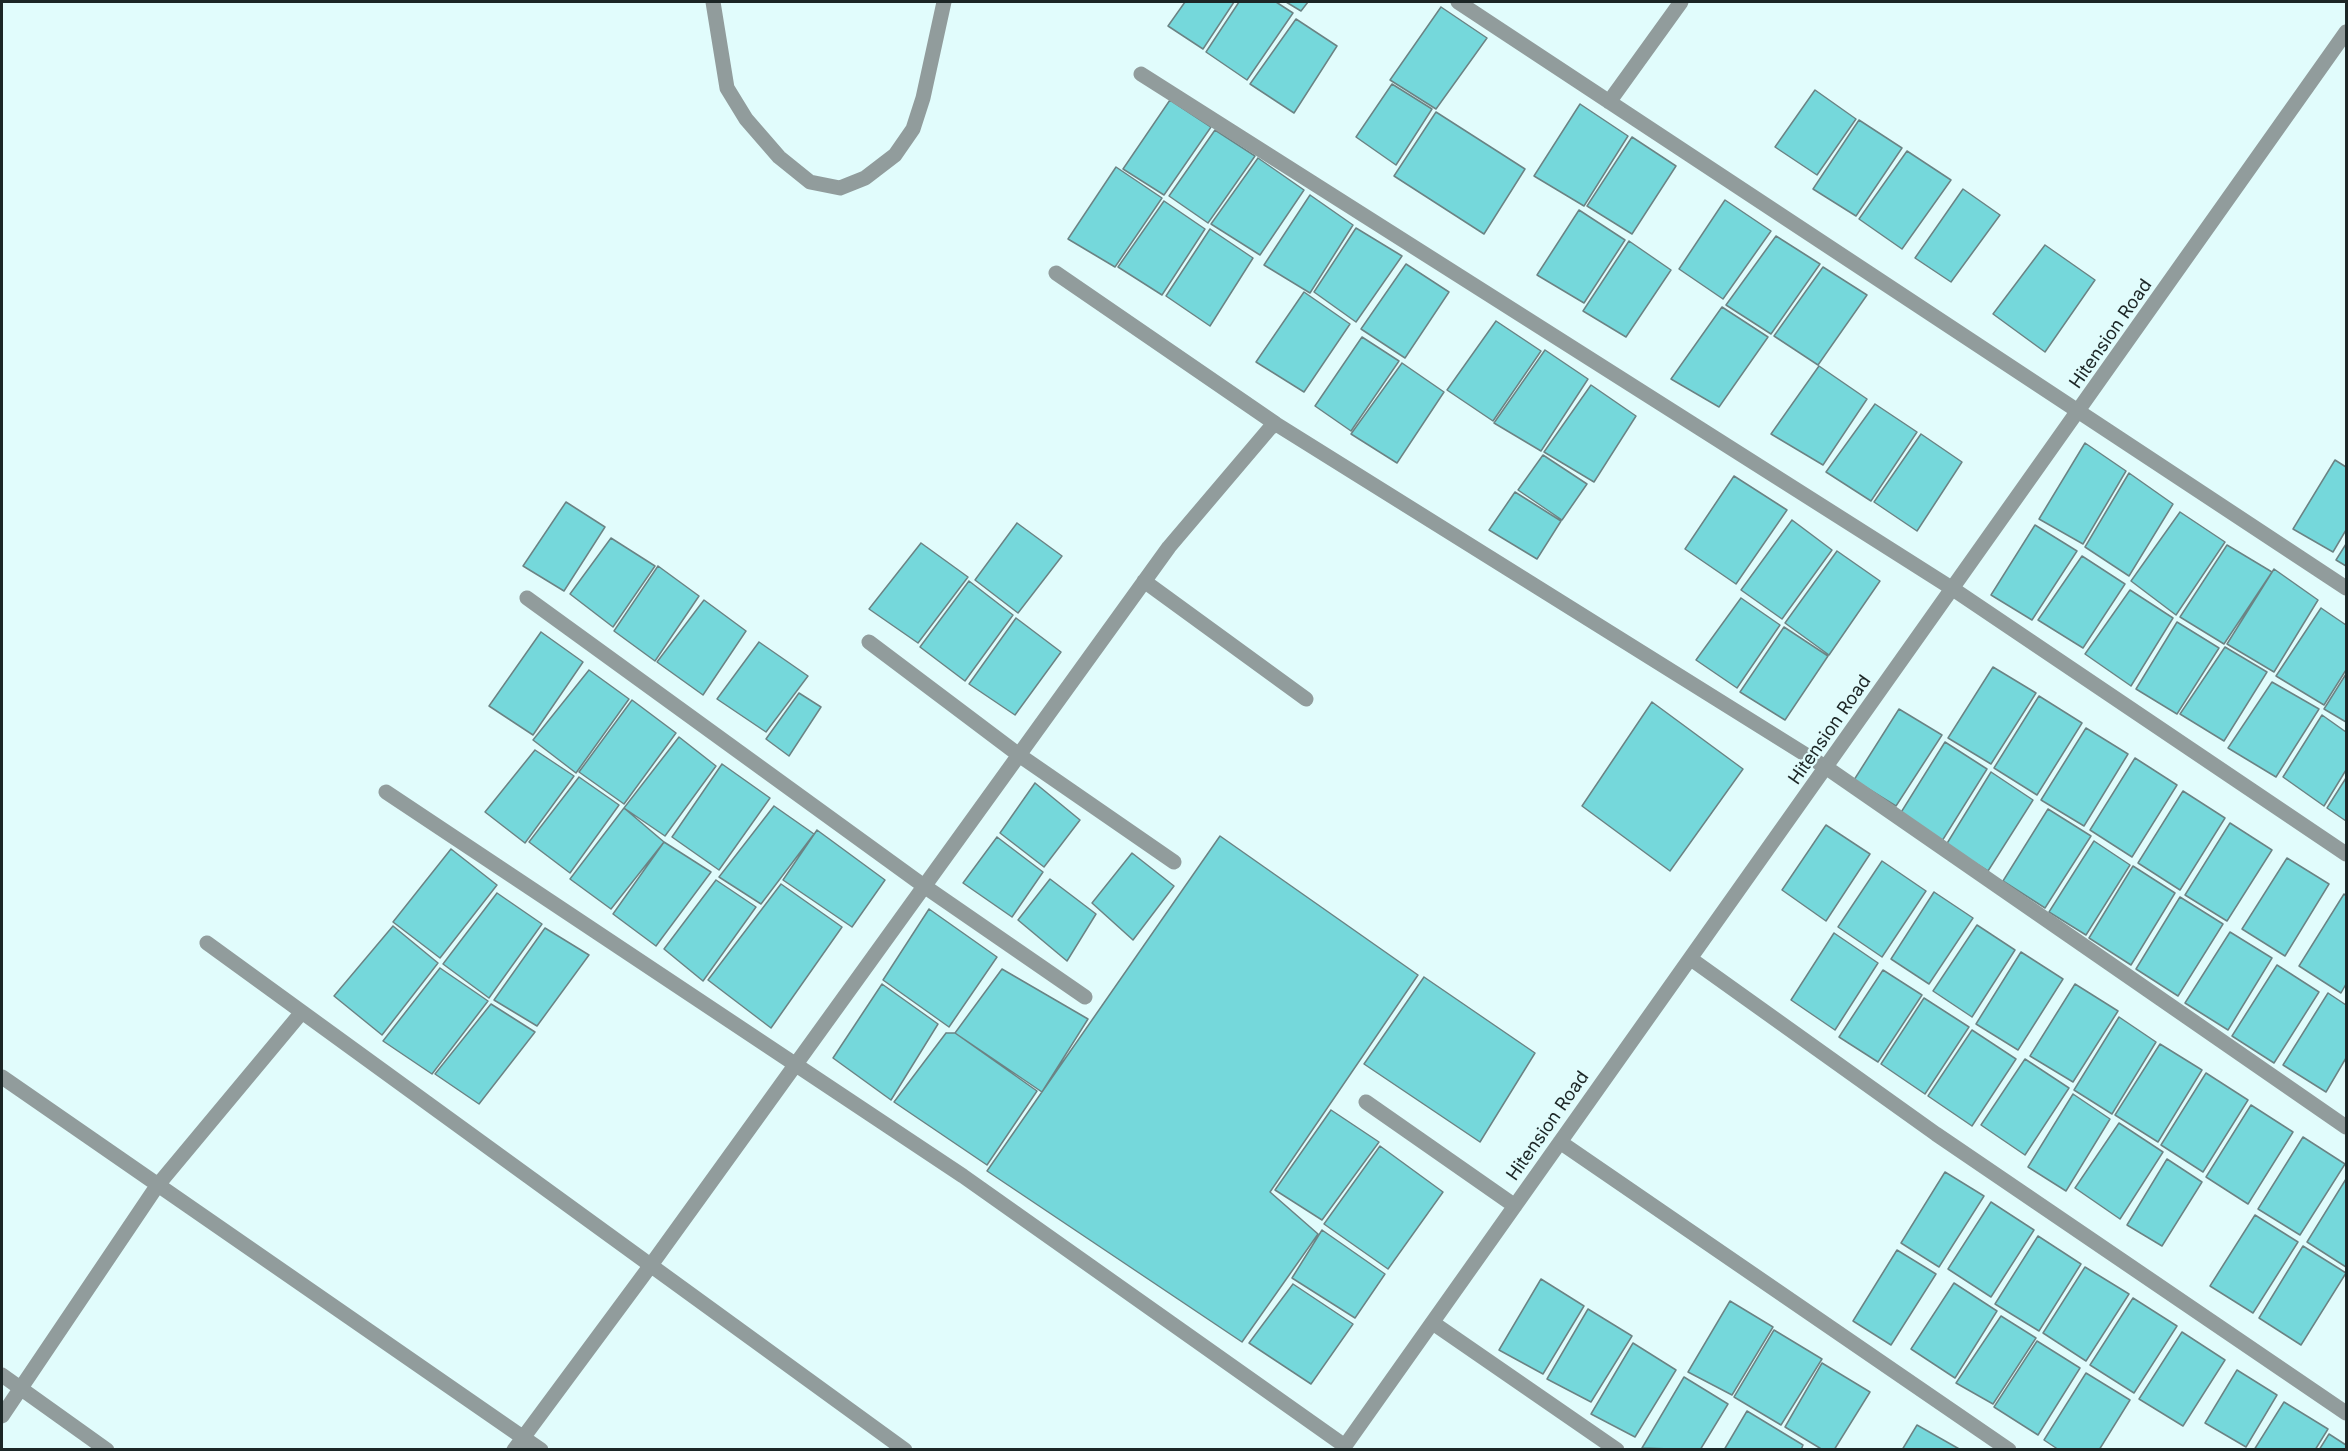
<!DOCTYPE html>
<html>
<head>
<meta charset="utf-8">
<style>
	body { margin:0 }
	#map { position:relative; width:2348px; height:1451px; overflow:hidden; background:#e1fcfc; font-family:Inter,sans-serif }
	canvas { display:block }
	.frame { position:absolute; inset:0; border:3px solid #1c2626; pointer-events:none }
</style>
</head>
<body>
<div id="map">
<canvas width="2348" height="1451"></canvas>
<div class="frame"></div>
</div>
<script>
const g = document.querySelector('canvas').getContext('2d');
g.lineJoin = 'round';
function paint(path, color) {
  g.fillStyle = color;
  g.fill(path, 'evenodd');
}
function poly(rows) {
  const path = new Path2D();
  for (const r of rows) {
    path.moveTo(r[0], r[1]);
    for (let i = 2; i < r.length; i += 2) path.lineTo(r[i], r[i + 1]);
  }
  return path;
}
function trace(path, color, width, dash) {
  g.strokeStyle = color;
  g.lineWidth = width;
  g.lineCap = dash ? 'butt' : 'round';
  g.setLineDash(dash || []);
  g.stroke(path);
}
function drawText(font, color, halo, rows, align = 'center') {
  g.font = font + ' Inter,sans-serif';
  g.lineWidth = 4.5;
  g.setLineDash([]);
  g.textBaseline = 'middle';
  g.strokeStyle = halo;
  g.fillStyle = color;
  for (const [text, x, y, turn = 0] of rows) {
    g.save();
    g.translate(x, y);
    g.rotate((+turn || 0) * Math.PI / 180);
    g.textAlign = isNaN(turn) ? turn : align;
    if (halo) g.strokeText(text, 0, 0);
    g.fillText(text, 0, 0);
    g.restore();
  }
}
const building = poly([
	[1185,2,1234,2,1203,49,1168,26,1185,2],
	[1239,2,1276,2,1293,13,1247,80,1206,52,1239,2],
	[1286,2,1308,2,1301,11,1286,2],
	[1441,7,1487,38,1436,109,1390,80,1441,7],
	[1296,19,1337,46,1294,113,1250,84,1296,19],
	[1392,84,1432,109,1396,165,1356,137,1392,84],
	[1815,90,1856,119,1817,175,1775,147,1815,90],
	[1170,100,1211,127,1164,195,1123,169,1170,100],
	[1580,104,1628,136,1584,206,1534,176,1580,104],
	[1436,112,1525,169,1484,234,1394,176,1436,112],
	[1859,120,1902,148,1856,216,1813,189,1859,120],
	[1215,130,1255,156,1208,223,1169,196,1215,130],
	[1632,137,1676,166,1632,234,1587,206,1632,137],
	[1907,151,1951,180,1902,249,1859,219,1907,151],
	[1258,158,1304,190,1260,255,1211,224,1258,158],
	[1116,167,1162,198,1115,267,1068,239,1116,167],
	[1963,189,2000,215,1951,282,1915,258,1963,189],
	[1310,195,1353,225,1310,293,1264,265,1310,195],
	[1725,200,1771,231,1723,299,1679,269,1725,200],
	[1164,201,1205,229,1162,295,1118,267,1164,201],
	[1579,210,1625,240,1584,303,1537,275,1579,210],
	[1356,228,1402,256,1356,322,1314,292,1356,228],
	[1210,229,1253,258,1210,326,1166,296,1210,229],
	[1776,236,1820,264,1771,334,1726,305,1776,236],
	[1629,241,1671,270,1626,337,1583,311,1629,241],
	[2045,245,2095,280,2045,352,1993,314,2045,245],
	[1406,264,1449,292,1405,358,1361,329,1406,264],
	[1823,267,1867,295,1818,365,1774,336,1823,267],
	[1304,292,1350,324,1304,392,1256,362,1304,292],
	[1722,307,1768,337,1719,407,1671,379,1722,307],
	[1496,321,1541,351,1493,421,1447,390,1496,321],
	[1362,337,1399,361,1351,431,1315,406,1362,337],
	[1545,350,1588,379,1541,451,1494,423,1545,350],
	[1402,363,1444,392,1397,463,1351,434,1402,363],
	[1819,366,1867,399,1823,465,1771,434,1819,366],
	[1591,385,1636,416,1594,482,1544,452,1591,385],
	[1875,404,1917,432,1871,501,1826,472,1875,404],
	[1921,434,1962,462,1917,531,1874,502,1921,434],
	[2085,443,2126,471,2083,544,2039,519,2085,443],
	[1543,455,1587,484,1562,520,1518,490,1543,455],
	[2335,460,2346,467,2346,530,2333,552,2293,529,2335,460],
	[2129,473,2173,504,2129,576,2085,547,2129,473],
	[1734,476,1787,510,1736,584,1685,549,1734,476],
	[1515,492,1561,521,1537,559,1489,530,1515,492],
	[566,502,605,527,564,591,523,566,566,502],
	[2180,512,2225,542,2176,615,2131,581,2180,512],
	[1792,520,1832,550,1782,619,1741,590,1792,520],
	[1017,523,1062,556,1018,613,975,580,1017,523],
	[2035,525,2077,551,2032,620,1991,595,2035,525],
	[611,538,655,566,613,627,570,594,611,538],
	[921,543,968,577,918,643,869,609,921,543],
	[2346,544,2346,566,2336,560,2346,544],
	[2227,545,2272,572,2224,644,2180,617,2227,545],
	[1837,551,1880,581,1829,655,1785,623,1837,551],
	[2082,556,2125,584,2083,648,2038,620,2082,556],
	[658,566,699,596,655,661,614,631,658,566],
	[2274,569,2318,600,2274,672,2227,644,2274,569],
	[969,581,1013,615,965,681,920,647,969,581],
	[2130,590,2173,618,2131,686,2085,654,2130,590],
	[1741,598,1780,625,1737,688,1696,660,1741,598],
	[704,600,746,631,703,695,657,662,704,600],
	[2321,608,2346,625,2346,670,2324,705,2276,676,2321,608],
	[1016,618,1061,652,1015,715,969,684,1016,618],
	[2177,622,2219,648,2177,714,2136,689,2177,622],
	[1784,627,1828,656,1785,720,1740,692,1784,627],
	[541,632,583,662,533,735,489,706,541,632],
	[759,642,808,676,766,732,717,699,759,642],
	[2225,647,2267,672,2224,741,2180,714,2225,647],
	[1993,667,2036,693,1991,764,1948,738,1993,667],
	[589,670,629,699,576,773,533,740,589,670],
	[2346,674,2346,722,2324,709,2346,674],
	[2272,682,2319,709,2276,777,2228,748,2272,682],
	[799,693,821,707,789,756,766,739,799,693],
	[2039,696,2082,723,2037,795,1994,768,2039,696],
	[632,700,676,733,624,804,579,772,632,700],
	[1652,702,1743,769,1670,871,1582,806,1652,702],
	[1899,709,1942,735,1896,806,1854,780,1899,709],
	[2322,715,2346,732,2346,770,2324,806,2283,777,2322,715],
	[2086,728,2128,754,2084,826,2041,800,2086,728],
	[679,737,716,766,665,836,624,808,679,737],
	[1945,742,1987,769,1942,841,1900,814,1945,742],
	[535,750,574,776,525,843,485,812,535,750],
	[2135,758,2177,785,2132,857,2090,830,2135,758],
	[722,764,770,798,719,870,672,837,722,764],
	[1991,772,2033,800,1988,871,1946,845,1991,772],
	[579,777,619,805,570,873,529,842,579,777],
	[2346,778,2346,821,2327,808,2346,778],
	[1035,783,1080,820,1044,867,1000,833,1035,783],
	[2183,791,2225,818,2180,890,2138,863,2183,791],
	[774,806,814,834,761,904,719,877,774,806],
	[624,808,664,842,611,909,570,879,624,808],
	[2048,809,2091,836,2045,908,2003,881,2048,809],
	[2230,823,2272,850,2227,921,2185,895,2230,823],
	[1826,825,1870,854,1826,921,1782,890,1826,825],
	[817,830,885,880,852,927,783,880,817,830],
	[1220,836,1418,975,1270,1192,1318,1234,1242,1342,987,1171,1220,836],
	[997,837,1043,872,1012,917,963,883,997,837],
	[2094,841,2130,865,2086,935,2049,912,2094,841],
	[664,842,711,872,656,946,613,914,664,842],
	[451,849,497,885,440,958,393,922,451,849],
	[1132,853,1174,886,1133,940,1092,903,1132,853],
	[2287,858,2329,884,2285,956,2242,929,2287,858],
	[1882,861,1926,891,1882,957,1838,927,1882,861],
	[2133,866,2175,893,2131,965,2089,938,2133,866],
	[1050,879,1096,914,1067,961,1018,920,1050,879],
	[716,880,756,907,703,981,664,949,716,880],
	[781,884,842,927,771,1028,708,980,781,884],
	[1934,892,1973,918,1929,984,1891,959,1934,892],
	[497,893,542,924,489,998,443,964,497,893],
	[2344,894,2346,896,2346,984,2341,993,2299,966,2344,894],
	[2180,897,2223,924,2178,996,2136,969,2180,897],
	[929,909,997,957,949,1027,883,980,929,909],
	[1977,925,2015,950,1972,1017,1933,991,1977,925],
	[393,926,438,963,382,1035,334,996,393,926],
	[545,928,589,955,537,1026,494,1000,545,928],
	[2230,932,2272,958,2228,1030,2185,1003,2230,932],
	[1834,933,1878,963,1835,1030,1791,1000,1834,933],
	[2021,952,2063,979,2018,1050,1976,1024,2021,952],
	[2277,965,2319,992,2274,1063,2232,1036,2277,965],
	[440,968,488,1001,432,1074,383,1041,440,968],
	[1002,969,1088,1019,1042,1092,955,1033,1002,969],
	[1883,970,1922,995,1878,1062,1839,1037,1883,970],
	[1424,977,1535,1053,1480,1142,1364,1064,1424,977],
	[882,984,938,1024,891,1100,833,1058,882,984],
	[2075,984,2118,1011,2073,1082,2030,1056,2075,984],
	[2328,993,2346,1005,2346,1058,2326,1092,2283,1065,2328,993],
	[1924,998,1969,1027,1925,1094,1881,1064,1924,998],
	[491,1004,535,1032,479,1104,435,1074,491,1004],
	[2119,1017,2156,1042,2112,1114,2074,1090,2119,1017],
	[1972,1030,2016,1059,1972,1126,1928,1096,1972,1030],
	[946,1033,955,1033,1037,1091,987,1165,894,1102,946,1033],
	[2160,1044,2202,1070,2158,1142,2115,1115,2160,1044],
	[2025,1059,2069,1088,2025,1155,1981,1125,2025,1059],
	[2206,1073,2248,1100,2203,1172,2161,1145,2206,1073],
	[2073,1094,2110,1119,2066,1191,2028,1167,2073,1094],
	[2251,1105,2293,1132,2248,1204,2206,1177,2251,1105],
	[1331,1110,1379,1142,1322,1220,1275,1190,1331,1110],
	[2119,1123,2163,1152,2120,1219,2075,1188,2119,1123],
	[2303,1137,2345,1164,2300,1235,2258,1209,2303,1137],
	[1380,1146,1443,1192,1388,1269,1324,1224,1380,1146],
	[2167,1159,2202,1182,2162,1246,2127,1225,2167,1159],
	[1945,1172,1984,1196,1939,1267,1901,1243,1945,1172],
	[2346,1179,2346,1267,2307,1242,2346,1179],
	[1991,1202,2034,1230,1991,1297,1948,1269,1991,1202],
	[2255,1215,2298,1242,2253,1313,2210,1286,2255,1215],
	[1322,1230,1385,1274,1355,1318,1292,1278,1322,1230],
	[2038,1236,2081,1264,2039,1331,1995,1304,2038,1236],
	[2303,1246,2346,1273,2301,1345,2259,1318,2303,1246],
	[1897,1250,1936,1274,1891,1345,1853,1321,1897,1250],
	[2085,1267,2129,1294,2086,1361,2043,1333,2085,1267],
	[1541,1279,1584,1306,1543,1374,1499,1350,1541,1279],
	[1954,1283,1997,1311,1955,1378,1911,1349,1954,1283],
	[1293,1284,1353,1324,1311,1384,1249,1343,1293,1284],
	[2133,1298,2177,1326,2134,1393,2090,1365,2133,1298],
	[1730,1301,1773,1327,1732,1395,1688,1372,1730,1301],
	[1588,1309,1632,1336,1591,1402,1547,1379,1588,1309],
	[2001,1316,2036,1338,1993,1404,1956,1383,2001,1316],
	[1774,1330,1822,1359,1781,1425,1734,1397,1774,1330],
	[2182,1332,2225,1360,2183,1426,2139,1399,2182,1332],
	[2037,1341,2080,1368,2038,1435,1994,1407,2037,1341],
	[1633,1343,1676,1370,1635,1437,1591,1414,1633,1343],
	[1822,1363,1870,1392,1834,1450,1823,1450,1785,1427,1822,1363],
	[2237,1370,2277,1395,2246,1447,2205,1423,2237,1370],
	[2086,1373,2130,1400,2099,1450,2059,1450,2044,1440,2086,1373],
	[1684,1377,1728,1404,1700,1450,1642,1448,1684,1377],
	[2284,1402,2328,1429,2315,1450,2254,1450,2284,1402],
	[1747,1411,1803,1445,1801,1450,1724,1450,1747,1411],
	[1917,1425,1961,1450,1902,1450,1917,1425],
	[2329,1434,2346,1445,2346,1450,2319,1450,2329,1434]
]);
paint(building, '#75d8db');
trace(building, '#6b8384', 1.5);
trace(poly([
	[713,2,727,88,746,119,779,157,810,182,840,188,865,178,895,155,913,129,923,98,944,2],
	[1458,2,2346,588],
	[1141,74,1953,589,2346,854],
	[1609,102,1681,2],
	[1056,273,1276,424,1827,768,2346,1127],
	[1144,581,1306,699],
	[527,598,924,886,1085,997],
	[869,642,1019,755,1174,862],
	[386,792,963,1176,1345,1446],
	[207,943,905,1450],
	[1691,959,1936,1134,2346,1413],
	[2,1077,541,1450],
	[1366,1102,1515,1206],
	[1560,1142,2009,1450],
	[1433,1323,1617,1450],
	[2,1375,107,1450],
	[2,1416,157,1186,302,1012],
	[514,1450,651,1265,1169,547,1270,428,1276,424],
	[1342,1450,2346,32]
]), '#919c9c', 15);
drawText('18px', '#1c2626', '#e1fcfc', [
	["Hitension Road",2111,334,-55],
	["Hitension Road",1830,730,-55],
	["Hitension Road",1548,1126,-55]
]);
</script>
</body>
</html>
